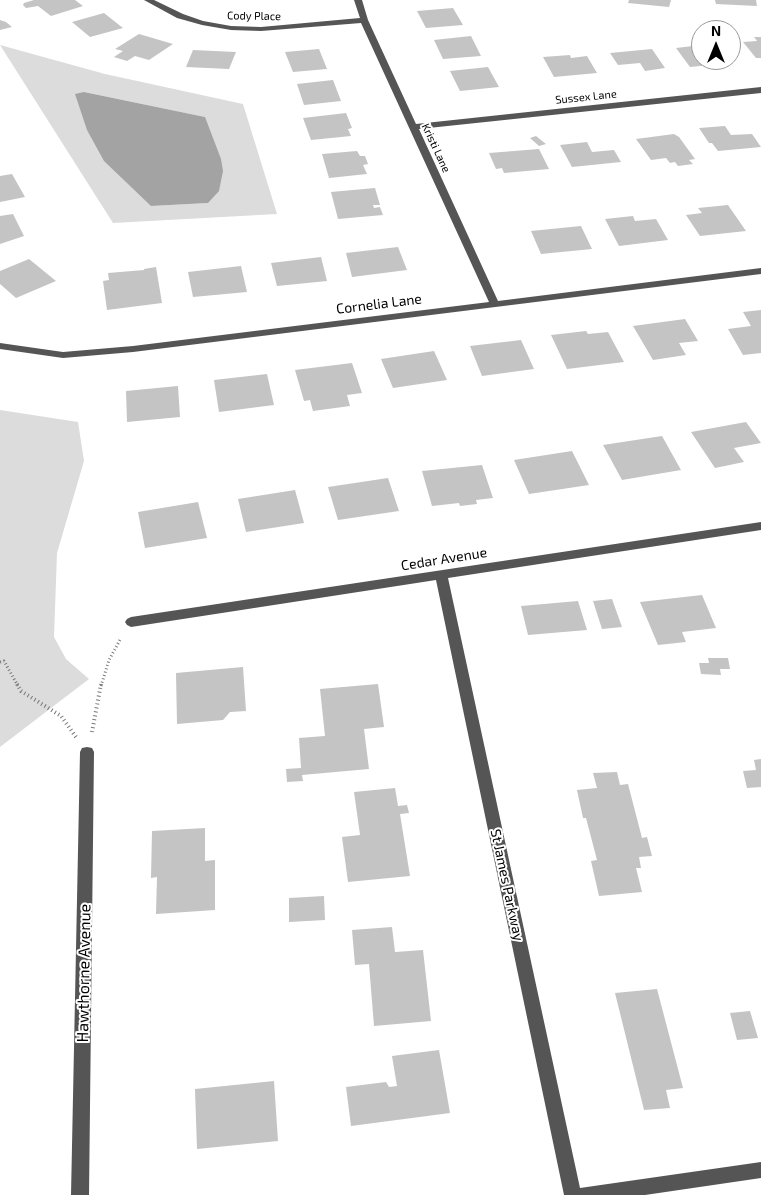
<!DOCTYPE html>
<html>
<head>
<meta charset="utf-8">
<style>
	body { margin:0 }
	#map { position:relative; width:761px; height:1195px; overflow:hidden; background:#fff; font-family:"Exo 2",sans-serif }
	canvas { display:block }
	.north { position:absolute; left:691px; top:20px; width:50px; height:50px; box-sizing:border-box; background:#fff; border:1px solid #999; border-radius:50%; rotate:0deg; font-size:14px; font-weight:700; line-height:20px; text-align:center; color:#000 }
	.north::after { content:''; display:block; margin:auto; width:18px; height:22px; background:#000; clip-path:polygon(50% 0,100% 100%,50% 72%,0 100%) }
</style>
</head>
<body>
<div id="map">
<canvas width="761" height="1195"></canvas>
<div class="north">N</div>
</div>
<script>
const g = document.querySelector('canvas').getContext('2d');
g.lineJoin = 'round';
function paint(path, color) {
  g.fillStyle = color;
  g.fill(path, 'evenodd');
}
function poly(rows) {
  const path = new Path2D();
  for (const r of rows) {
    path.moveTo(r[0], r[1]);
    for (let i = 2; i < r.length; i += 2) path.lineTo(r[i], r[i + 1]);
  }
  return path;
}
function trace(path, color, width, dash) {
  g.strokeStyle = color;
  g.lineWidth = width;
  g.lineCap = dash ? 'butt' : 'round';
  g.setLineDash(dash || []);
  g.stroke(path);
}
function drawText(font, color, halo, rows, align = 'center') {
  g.font = font + ' "Exo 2",sans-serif';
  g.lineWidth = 4;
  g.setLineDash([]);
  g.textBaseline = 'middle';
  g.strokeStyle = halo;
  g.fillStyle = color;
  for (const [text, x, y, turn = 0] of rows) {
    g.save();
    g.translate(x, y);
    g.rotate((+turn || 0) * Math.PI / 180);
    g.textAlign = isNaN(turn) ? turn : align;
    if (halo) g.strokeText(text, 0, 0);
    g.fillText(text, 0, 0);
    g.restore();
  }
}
paint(poly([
	[0,45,105,74,243,104,277,214,113,223],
	[84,92,205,117,208,203,151,206],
	[0,410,78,422,84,461,57,553,54,637,66,659,89,679,0,747]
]), '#dcdcdc');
paint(poly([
	[84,92,205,117,221,159,223,171,219,191,208,203,151,206,104,161,87,130,75,94]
]), '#a3a3a3');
paint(poly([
	[34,0,75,0,83,6,51,16,38,6,26,8,23,5,24,3],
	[629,0,671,0,669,7,628,3],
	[715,0,756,0,757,6,716,4],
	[453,8,463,25,426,28,417,11],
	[104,13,123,28,90,37,72,22],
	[0,20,6,22,12,27,0,30],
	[139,34,173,44,149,60,135,56,127,61,114,57,123,51,115,49],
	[471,36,481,56,443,59,434,40],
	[754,37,761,37,761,58,756,58,743,42,757,41],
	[701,45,701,60,706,60,710,65,690,67,676,48],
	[319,49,327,69,293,72,285,52],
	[652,49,665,68,645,71,640,63,618,65,610,53],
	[193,50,236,52,229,69,186,67],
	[570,55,571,58,587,56,597,73,554,77,543,57],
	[488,67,499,87,460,91,450,71],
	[333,80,341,101,304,105,297,84],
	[346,113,352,128,348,129,351,136,311,140,303,118],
	[725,126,731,135,752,134,761,147,718,151,712,143,709,143,699,128],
	[674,134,679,137,695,159,689,160,693,164,678,166,675,162,670,163,666,158,651,160,636,139],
	[536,136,546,144,539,146,530,138],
	[587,142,592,152,614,150,621,162,572,167,560,145],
	[539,149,549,169,504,173,502,168,496,169,489,153],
	[357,151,360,156,365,156,368,164,363,165,367,174,329,178,322,154],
	[12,174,25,197,0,202,0,176],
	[375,188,380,205,373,205,374,208,380,207,383,215,338,219,331,192],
	[728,205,746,231,700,236,686,215,702,213,698,208],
	[13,214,24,236,0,244,0,216],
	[633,216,635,221,656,219,668,240,619,246,605,219],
	[581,226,592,249,541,254,531,231],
	[398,247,407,270,352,277,346,253],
	[321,257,327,281,277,286,271,263],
	[29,259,56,281,16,298,0,284,0,271],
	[241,266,247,292,193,297,188,272],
	[156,267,162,303,107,310,103,281,109,280,108,273,144,270,144,269],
	[761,310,761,353,743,355,728,329,751,326,743,312],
	[685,319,698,341,679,343,686,355,653,360,633,326],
	[586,331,588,334,608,332,624,362,567,369,551,335],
	[521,340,534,369,482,376,470,346],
	[434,351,447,380,393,388,381,359],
	[352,363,362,393,347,395,350,406,313,411,310,400,304,401,295,370],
	[267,374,274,405,219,412,214,380],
	[178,386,180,417,127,422,126,391],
	[746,422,761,443,734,448,744,462,715,468,691,432],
	[662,436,681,470,622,480,603,445],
	[572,451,589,485,529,494,514,460],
	[482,465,493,498,476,500,477,504,460,506,459,503,432,506,422,471],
	[388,478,399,511,338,520,328,487],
	[295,490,304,523,246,532,238,499],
	[198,502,207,538,145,548,138,512],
	[702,595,716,628,682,632,686,642,658,645,640,602],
	[612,599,622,627,602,629,593,601],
	[578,601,587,630,528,635,521,606],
	[708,658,728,658,730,669,720,669,721,675,701,674,699,663,709,663],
	[243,667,246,711,230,712,223,720,177,724,176,673],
	[378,684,384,727,364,729,369,769,302,775,303,781,287,782,286,769,301,768,299,738,325,736,320,689],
	[761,759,761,787,747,788,743,771,756,770,754,760],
	[617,772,620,785,628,784,642,838,647,837,652,856,639,857,641,868,636,868,642,892,599,896,591,861,597,860,586,818,583,818,577,790,597,788,593,773],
	[395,788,398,806,407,805,409,813,400,814,410,876,348,882,342,837,360,835,354,792],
	[205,828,205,861,215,860,215,910,156,914,157,877,151,878,152,831],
	[324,896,325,920,289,922,289,898],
	[392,927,395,952,423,950,431,1021,374,1026,369,964,355,965,352,930],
	[657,989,683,1088,666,1090,670,1108,644,1110,615,993],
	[750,1011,758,1038,737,1040,730,1013],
	[439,1050,450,1113,351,1126,346,1087,386,1082,389,1087,397,1086,392,1056],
	[274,1081,278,1141,197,1149,195,1089]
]), '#c4c4c4');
trace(poly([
	[0,662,4,661,18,686],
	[101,686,109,660,121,638]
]), '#777', 3, [1, 2.5]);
trace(poly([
	[17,684,21,691,61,716,76,737],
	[92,732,101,684]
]), '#777', 4, [1, 3]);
paint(poly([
	[144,0,154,0,183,14,203,21,231,26,261,27,360,18,354,0,362,0,368,20,416,124,761,87,761,93,419,129,498,301,761,268,761,274,133,352,63,358,0,349,0,343,63,352,133,346,489,302,361,23,261,31,231,30,202,25,177,18,144,0],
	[761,522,761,530,448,578,580,1188,761,1162,761,1178,645,1195,564,1195,436,580,131,627,127,625,125,622,127,619,131,617,761,522],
	[87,747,92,748,94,752,89,1195,71,1195,80,752,82,748,87,747]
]), '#555');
drawText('11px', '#000', '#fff', [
	["Cody Place",254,16,1],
	["Sussex Lane",586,97,-6],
	["Kristi Lane",436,148,65]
]);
drawText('14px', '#000', '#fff', [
	["Cornelia Lane",379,304,-7],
	["Cedar Avenue",444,559,-9],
	["St James Parkway",507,885,78]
]);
drawText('16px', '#000', '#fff', [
	["Hawthorne Avenue",84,973,-89]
]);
</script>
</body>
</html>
